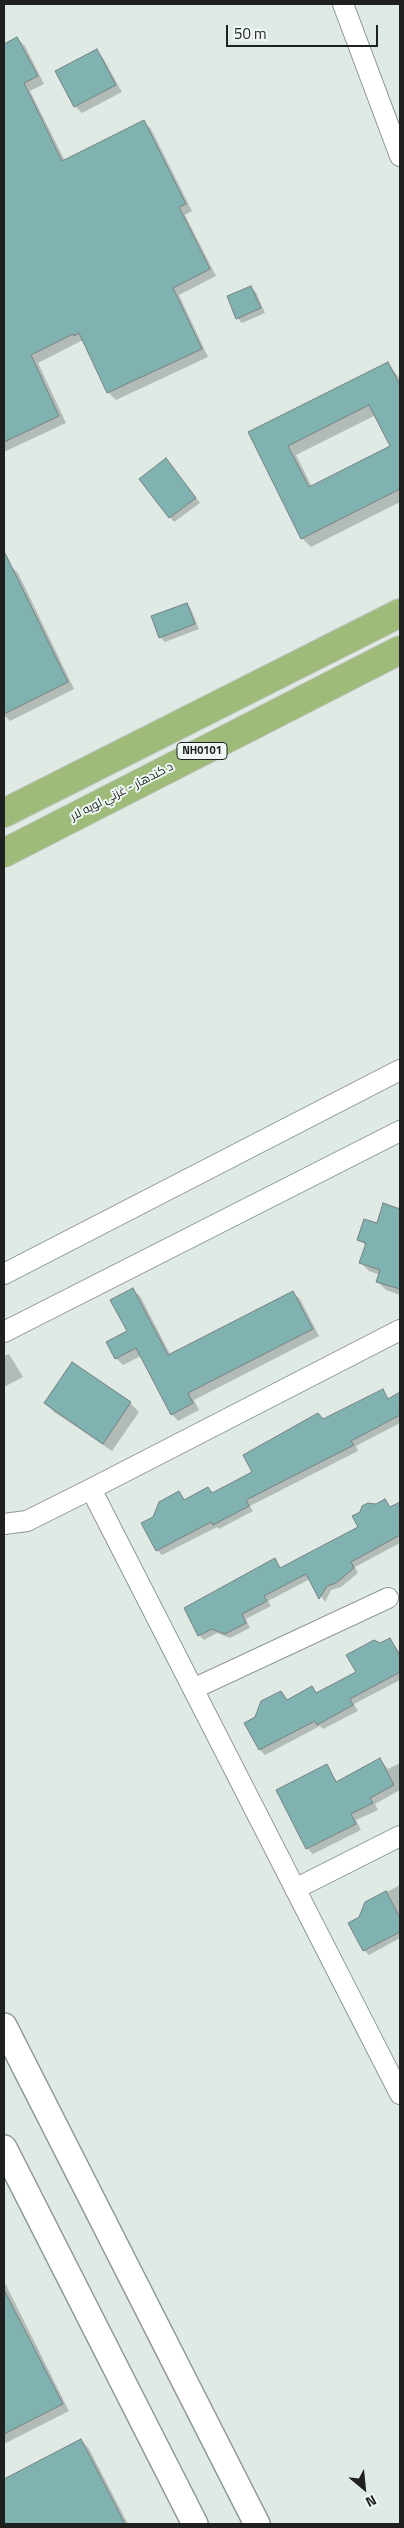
<!DOCTYPE html>
<html>
<head>
<meta charset="utf-8">
<style>
	body { margin:0 }
	#map { position:relative; width:404px; height:2528px; overflow:hidden; background:#e0eae5; font-family:"Titillium Web",sans-serif }
	canvas { display:block }
	.frame { position:absolute; inset:0; border:5px solid #1e2120; pointer-events:none }
	.north { position:absolute; left:339px; top:2463px; width:50px; height:50px; -webkit-text-stroke:4px #eef7f2; paint-order:stroke; rotate:152deg; font-size:14px; font-weight:700; line-height:20px; text-align:center; color:#1e2120 }
	.north::after { content:''; display:block; margin:auto; width:18px; height:22px; background:#1e2120; clip-path:polygon(50% 0,100% 100%,50% 72%,0 100%) }
	.scale { position:absolute; left:226px; top:25px; width:152px; height:22px; box-sizing:border-box; border:2px solid #1e2120; border-top:0; padding-left:6px; font-size:15px; line-height:18px; white-space:nowrap; color:#1e2120; -webkit-text-stroke:4px #eef7f2; paint-order:stroke }
</style>
</head>
<body>
<div id="map">
<canvas width="404" height="2528"></canvas>
<div class="frame"></div>
<div class="north">N</div>
<div class="scale">50 m</div>
</div>
<script>
const g = document.querySelector('canvas').getContext('2d');
g.lineJoin = 'round';
function paint(path, color) {
  g.fillStyle = color;
  g.fill(path, 'evenodd');
}
function poly(rows) {
  const path = new Path2D();
  for (const r of rows) {
    path.moveTo(r[0], r[1]);
    for (let i = 2; i < r.length; i += 2) path.lineTo(r[i], r[i + 1]);
  }
  return path;
}
function trace(path, color, width, dash) {
  g.strokeStyle = color;
  g.lineWidth = width;
  g.lineCap = dash ? 'butt' : 'round';
  g.setLineDash(dash || []);
  g.stroke(path);
}
function drawText(font, color, halo, rows, align = 'center') {
  g.font = font + ' "Titillium Web",Cairo,sans-serif';
  g.lineWidth = 4;
  g.setLineDash([]);
  g.textBaseline = 'middle';
  g.strokeStyle = halo;
  g.fillStyle = color;
  for (const [text, x, y, turn = 0] of rows) {
    g.save();
    g.translate(x, y);
    g.rotate((+turn || 0) * Math.PI / 180);
    g.textAlign = isNaN(turn) ? turn : align;
    if (halo) g.strokeText(text, 0, 0);
    g.fillText(text, 0, 0);
    g.restore();
  }
}
paint(poly([
	[17,38,25,46,44,84,30,91,65,161,144,122,151,129,192,211,185,215,216,276,179,295,208,357,116,400,108,392,84,341,81,341,38,363,66,423,4,452,4,321,13,316,4,298,4,45],
	[96,51,103,58,122,92,82,113,75,106],
	[251,288,256,292,265,313,242,323,237,318],
	[388,363,400,379,400,502,311,547,302,538,250,433],
	[376,415,392,446,312,487,296,455],
	[170,465,200,503,174,522,170,517],
	[11,566,18,573,74,689,10,721,4,715,4,570],
	[187,604,191,609,199,629,165,642,160,637],
	[400,1203,400,1295,386,1290,378,1282,380,1275,369,1271,361,1263,366,1246,359,1239,398,1209],
	[133,1290,140,1296,171,1356,293,1293,300,1299,319,1336,194,1400,199,1410,178,1421,172,1414,141,1356,123,1365,116,1358,128,1332],
	[9,1354,23,1377,4,1387,4,1356],
	[73,1364,130,1403,139,1412,112,1451,54,1412,45,1403],
	[382,1391,389,1399,400,1393,400,1423,356,1446,358,1451,250,1506,253,1511,219,1529,217,1527,162,1555,157,1550,154,1518,179,1492,185,1500,208,1488,213,1494,254,1473,323,1420],
	[385,1501,391,1508,400,1503,400,1543,355,1567,358,1573,341,1587,331,1590,325,1602,310,1579,268,1601,271,1606,246,1619,250,1628,230,1638,217,1633,204,1640,199,1635,274,1560,281,1569,360,1528,376,1505],
	[390,1639,400,1653,400,1680,354,1704,358,1711,323,1729,320,1726,265,1755,260,1750,245,1723,256,1718,281,1692,288,1701,312,1688,317,1693,357,1673,380,1644],
	[380,1760,388,1769,400,1763,400,1790,375,1804,378,1810,356,1820,361,1830,313,1854,307,1848,326,1766,338,1783],
	[400,1885,400,1938,369,1955,364,1950,360,1918,366,1903],
	[4,2281,69,2411,4,2444],
	[81,2440,89,2449,128,2524,4,2524,4,2480]
]), '#0003');
const building = poly([
	[17,37,38,76,24,83,62,161,144,120,186,204,179,207,210,269,173,288,202,349,107,393,79,333,74,336,73,334,31,355,59,416,4,442,4,44,17,37],
	[97,49,116,85,74,107,55,71,97,49],
	[251,286,261,308,236,319,227,296,251,286],
	[388,362,400,385,400,489,301,539,248,432,388,362],
	[369,405,390,446,309,487,288,446,369,405],
	[166,458,196,498,169,518,139,479,166,458],
	[4,551,68,682,4,714,4,551],
	[187,603,195,624,159,638,151,616,187,603],
	[383,1203,400,1209,400,1289,376,1282,380,1270,359,1263,366,1243,357,1240,364,1219,377,1223,383,1203],
	[133,1288,168,1355,293,1291,313,1329,188,1393,193,1403,171,1415,136,1348,115,1359,106,1342,127,1331,110,1300,133,1288],
	[72,1362,131,1402,103,1444,44,1403,72,1362],
	[383,1389,388,1399,400,1392,400,1415,351,1441,354,1445,246,1500,249,1506,213,1525,211,1522,156,1551,141,1523,153,1517,159,1502,179,1491,184,1500,208,1487,212,1493,252,1472,243,1455,318,1413,323,1419,383,1389],
	[385,1499,390,1507,400,1502,400,1535,351,1562,354,1568,336,1583,327,1586,319,1599,306,1574,264,1596,267,1601,242,1614,246,1623,225,1634,212,1629,198,1636,184,1608,275,1558,280,1568,358,1527,352,1516,360,1512,362,1506,368,1503,376,1504,385,1499],
	[390,1638,400,1656,400,1672,350,1699,353,1705,317,1725,315,1721,259,1750,244,1723,255,1717,261,1701,281,1691,287,1700,312,1686,316,1693,356,1672,346,1655,374,1640,380,1643,390,1638],
	[380,1758,394,1785,370,1798,373,1803,351,1814,356,1824,306,1849,276,1790,327,1764,336,1782,380,1758],
	[386,1891,400,1918,400,1932,363,1951,348,1923,359,1917,365,1902,386,1891],
	[4,2290,63,2404,4,2434,4,2290],
	[81,2439,125,2524,4,2524,4,2479,81,2439]
]);
paint(building, '#81b2b2');
trace(building, '#768181', 1);
const minor = poly([
	[343,4,400,156],
	[4,1274,400,1070],
	[4,1332,400,1131],
	[91,1489,400,2094],
	[4,1524,27,1521,91,1489,400,1330],
	[193,1689,388,1598],
	[295,1889,400,1836]
]);
const tertiary = poly([
	[4,2026,257,2524],
	[4,2148,195,2524]
]);
const trunk = poly([
	[4,813,400,613],
	[4,853,400,650]
]);
trace(minor, '#8f9893', 22);
trace(tertiary, '#8f9893', 28);
trace(trunk, '#c4c5c5', 30);
trace(minor, '#fff', 20);
trace(tertiary, '#fff', 25);
trace(trunk, '#9ebb7a', 28);
for (const [x, y, w] of [
	[202,751,50]
]) {
  const box = new Path2D();
  box.roundRect(x - w / 2, y - 8.5, w, 17, 4);
  g.fillStyle = '#eef7f2';
  g.fill(box);
  trace(box, '#1e2120', 1);
}
drawText('bold 11px', '#1e2120', null, [
	["NH0101",202,751]
]);
drawText('12px', '#1e2120', '#eef7f2', [
	["د کندهار - غزني لويه لار",122,792,-27]
]);
</script>
</body>
</html>
